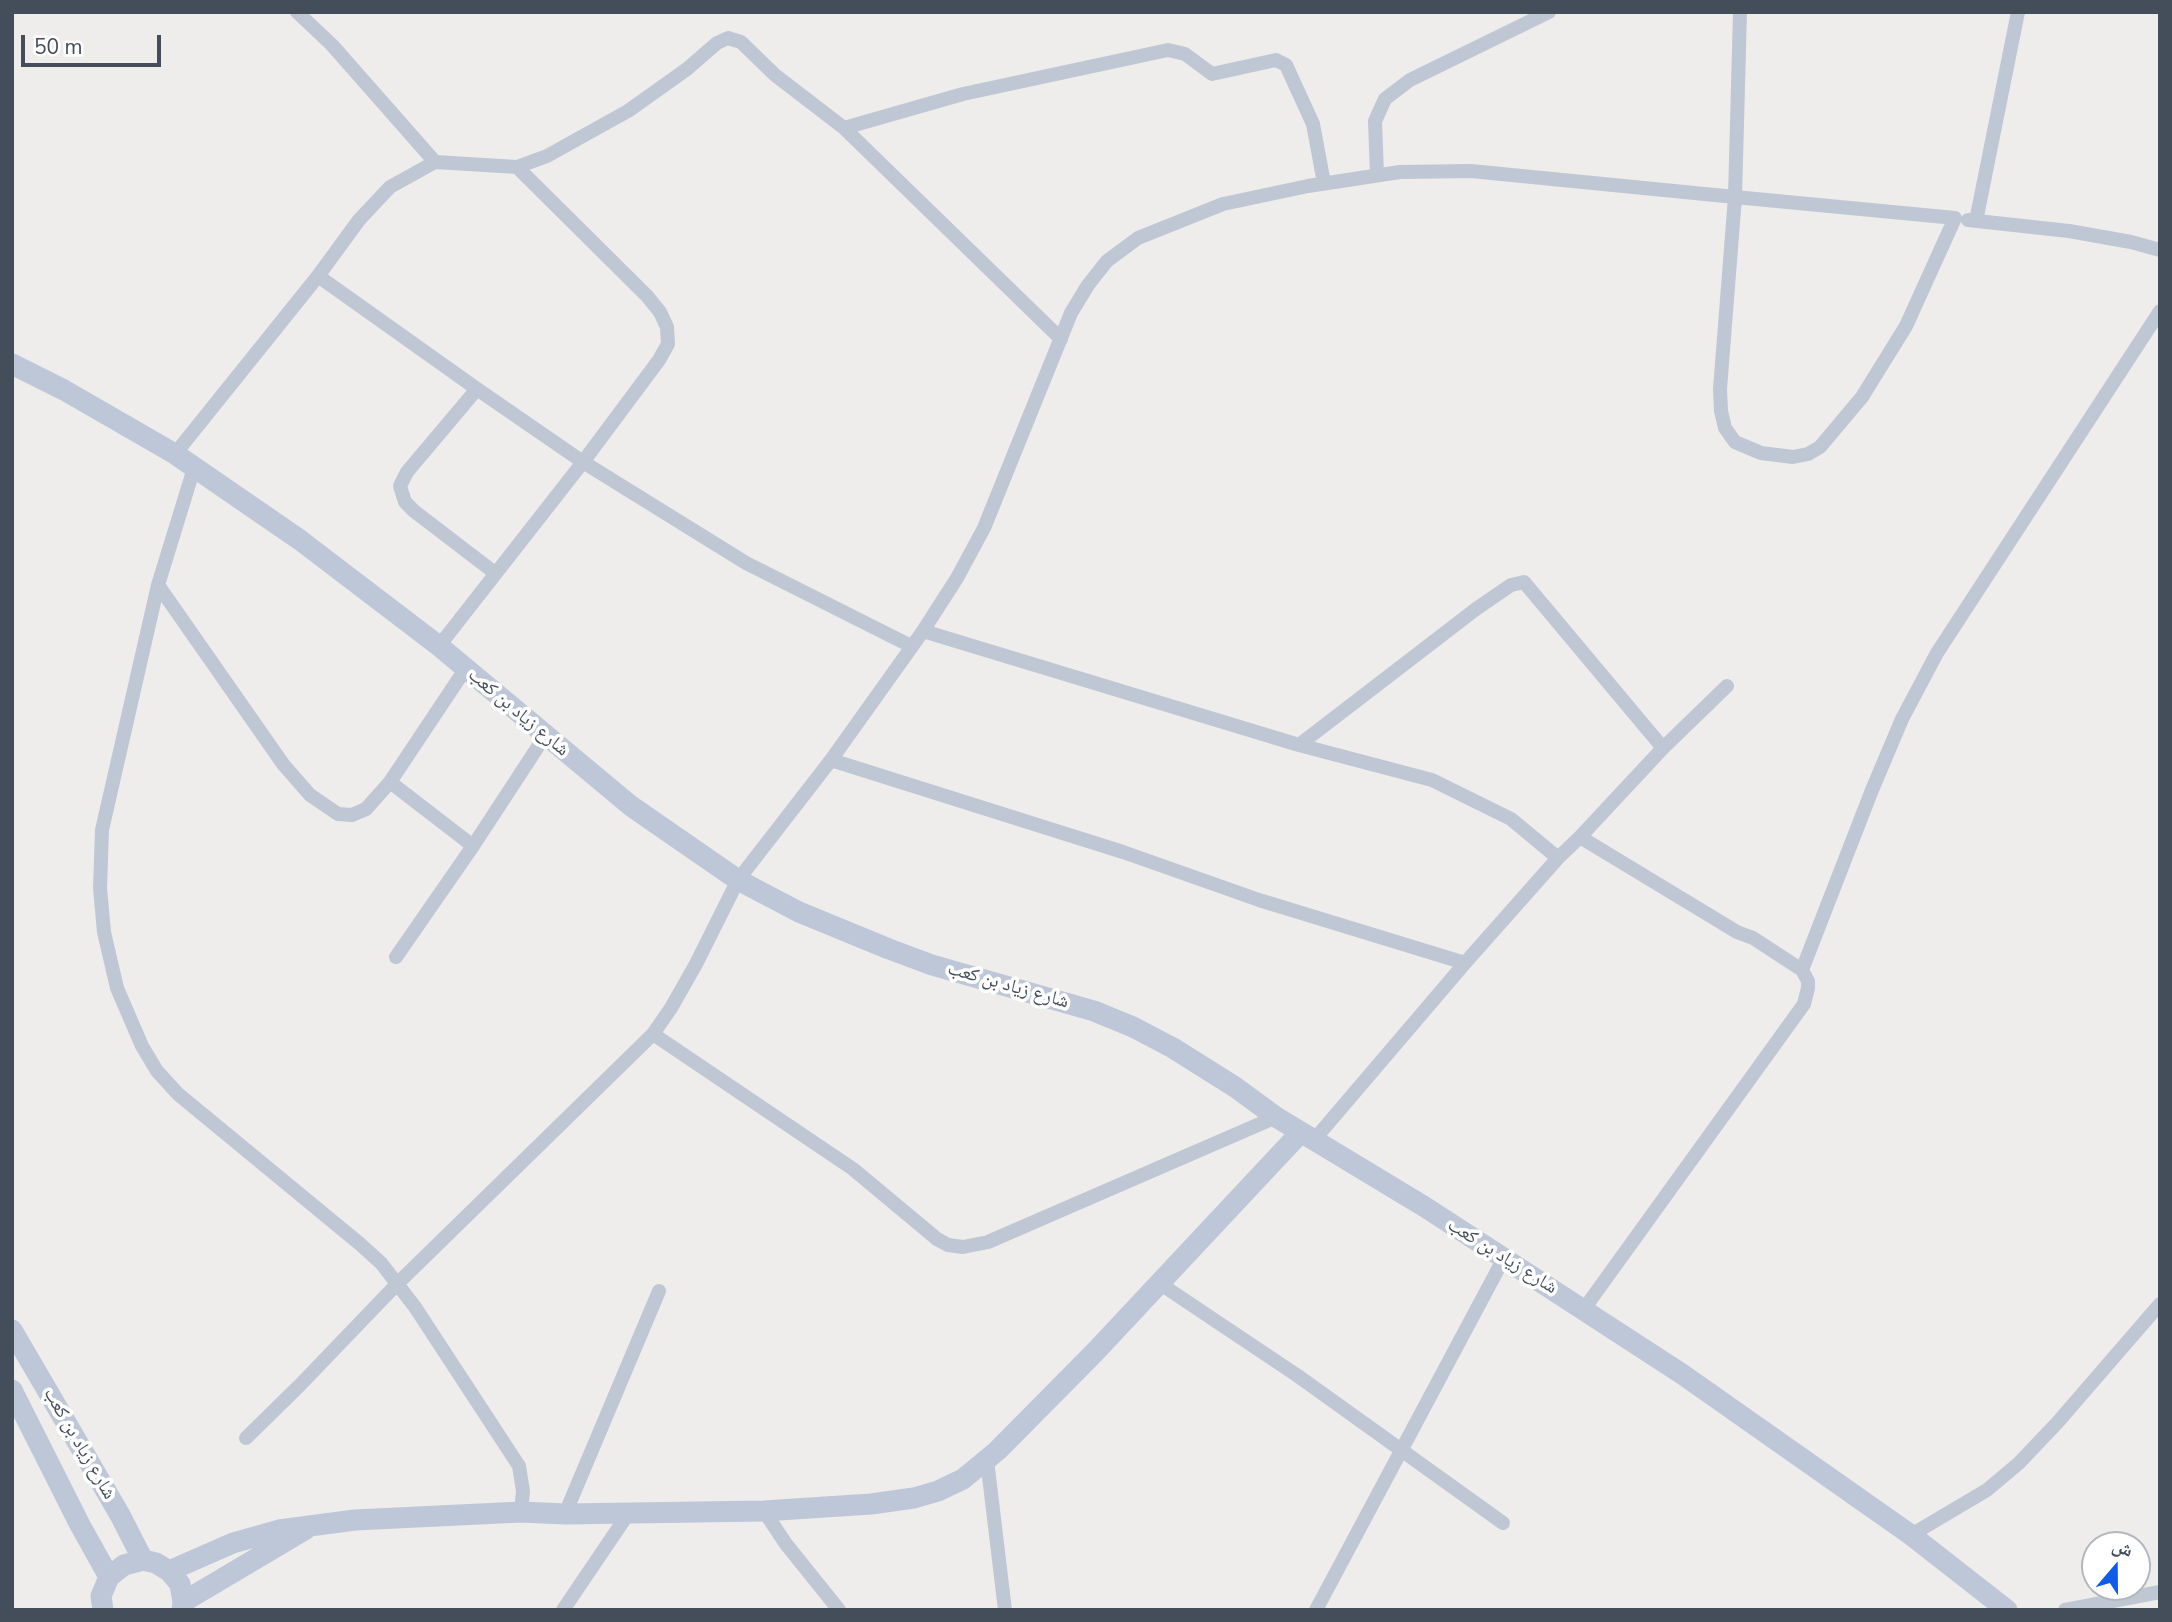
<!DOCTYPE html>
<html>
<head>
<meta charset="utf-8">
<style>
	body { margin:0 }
	#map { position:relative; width:2172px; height:1622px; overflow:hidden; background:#efecec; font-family:"Nunito Sans","Noto Naskh Arabic",sans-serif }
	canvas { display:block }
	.frame { position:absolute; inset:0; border:14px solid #434e5a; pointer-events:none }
	.north { position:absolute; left:2081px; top:1531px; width:70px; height:70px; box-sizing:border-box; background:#fff; border:2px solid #b4b8bd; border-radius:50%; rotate:20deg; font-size:19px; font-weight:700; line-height:28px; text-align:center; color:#434e5a }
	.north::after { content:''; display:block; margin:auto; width:24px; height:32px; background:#0f5ce6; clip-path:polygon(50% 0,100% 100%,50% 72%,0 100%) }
	.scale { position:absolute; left:21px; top:35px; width:140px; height:32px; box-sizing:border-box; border:4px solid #434e5a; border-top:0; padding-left:9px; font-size:21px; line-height:24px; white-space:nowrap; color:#434e5a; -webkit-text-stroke:5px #fff; paint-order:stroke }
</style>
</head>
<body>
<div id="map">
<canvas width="2172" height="1622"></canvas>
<div class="frame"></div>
<div class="north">ش</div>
<div class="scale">50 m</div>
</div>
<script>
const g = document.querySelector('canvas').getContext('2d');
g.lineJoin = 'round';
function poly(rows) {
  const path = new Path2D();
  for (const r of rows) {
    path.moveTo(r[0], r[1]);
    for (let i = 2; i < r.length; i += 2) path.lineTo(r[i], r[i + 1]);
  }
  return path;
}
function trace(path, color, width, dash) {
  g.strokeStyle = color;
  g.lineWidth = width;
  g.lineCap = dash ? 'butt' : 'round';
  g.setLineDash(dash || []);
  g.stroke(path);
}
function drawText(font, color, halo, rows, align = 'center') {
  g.font = font + ' "Nunito Sans","Noto Naskh Arabic",sans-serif';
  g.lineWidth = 7;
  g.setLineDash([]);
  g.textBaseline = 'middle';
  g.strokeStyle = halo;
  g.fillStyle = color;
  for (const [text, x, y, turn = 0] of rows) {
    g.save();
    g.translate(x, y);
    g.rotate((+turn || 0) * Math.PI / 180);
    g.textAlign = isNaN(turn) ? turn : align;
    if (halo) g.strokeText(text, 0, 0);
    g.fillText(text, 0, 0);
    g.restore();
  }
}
trace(poly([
	[297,12,332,45,435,162],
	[844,128,963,94,1168,50,1185,54,1212,74,1276,60,1286,65,1313,124,1324,183],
	[1377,175,1375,121,1385,99,1410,80,1549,12],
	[1735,197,1955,218,1906,326,1862,397,1820,447,1808,454,1793,457,1761,453,1735,442,1725,428,1721,411,1720,389,1735,197],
	[1968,220,2069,231,2131,242,2160,250],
	[1976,221,2018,12],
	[318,276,477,389,583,462,746,563,911,646],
	[477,389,407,472,400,486,405,502,414,511,495,573],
	[175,454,318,276,359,220,390,187,435,162,517,167,547,156,628,111,687,69,717,43,728,38,741,42,775,75,844,128,1061,339],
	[194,468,158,585,102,830,100,888,104,932,117,988,142,1046,157,1071,178,1094,360,1244,381,1263,415,1307,519,1466,523,1491,521,1512],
	[158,585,283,764,310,795,338,814,352,815,366,809,390,782,466,668],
	[923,631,1299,745,1432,780,1511,819,1558,858],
	[439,646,583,462,659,360,668,344,667,327,660,312,647,296,517,167],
	[1299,745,1476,609,1511,585,1524,582,1663,748,1580,837],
	[1663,748,1727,686],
	[831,760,1123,852,1259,900,1465,963],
	[390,782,473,846],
	[396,957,473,846,545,736],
	[1802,970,1872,790,1902,719,1937,653,2160,311],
	[653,1034,853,1169,937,1239,948,1245,963,1247,988,1242,1276,1117],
	[1314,1140,1465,963,1558,858,1580,837,1737,932,1753,938,1802,970,1808,981,1808,988,1804,1004,1584,1309],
	[1159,1283,1298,1376,1503,1523],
	[246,1438,300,1385,397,1284,653,1034,671,1008,696,964,738,880,831,760,923,631,957,578,984,528,1071,313,1088,285,1107,261,1138,238,1223,204,1308,186,1400,172,1471,171,1735,197,1740,12],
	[987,1460,1005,1610],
	[764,1511,786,1544,839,1610],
	[565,1514,659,1291],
	[1911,1535,1987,1490,2019,1463,2057,1423,2160,1304],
	[563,1610,630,1511],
	[1316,1610,1504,1258],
	[2065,1610,2160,1592]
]), '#bec7d3', 14);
trace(poly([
	[12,364,64,390,175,454,300,540,439,646,631,806,738,880,799,912,889,949,932,965,1094,1011,1133,1027,1173,1048,1235,1087,1276,1117,1425,1207,1682,1374,1911,1535,2007,1610],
	[12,1330,120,1515,143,1560],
	[12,1390,80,1525,109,1577],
	[169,1571,233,1543,279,1530,355,1520,521,1512,565,1514,764,1511,871,1504,914,1498,938,1491,963,1479,997,1451,1095,1352,1301,1132],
	[183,1602,306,1529],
	[103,1610,101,1596,109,1577,124,1565,143,1560,156,1563,169,1571,180,1584,183,1602,182,1610]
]), '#bdc7d7', 21);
drawText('19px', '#434e5a', '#fff', [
	["شارع زياد بن كعب",518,713,40],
	["شارع زياد بن كعب",1008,986,16],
	["شارع زياد بن كعب",1502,1257,32],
	["شارع زياد بن كعب",79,1444,60]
]);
</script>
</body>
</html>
